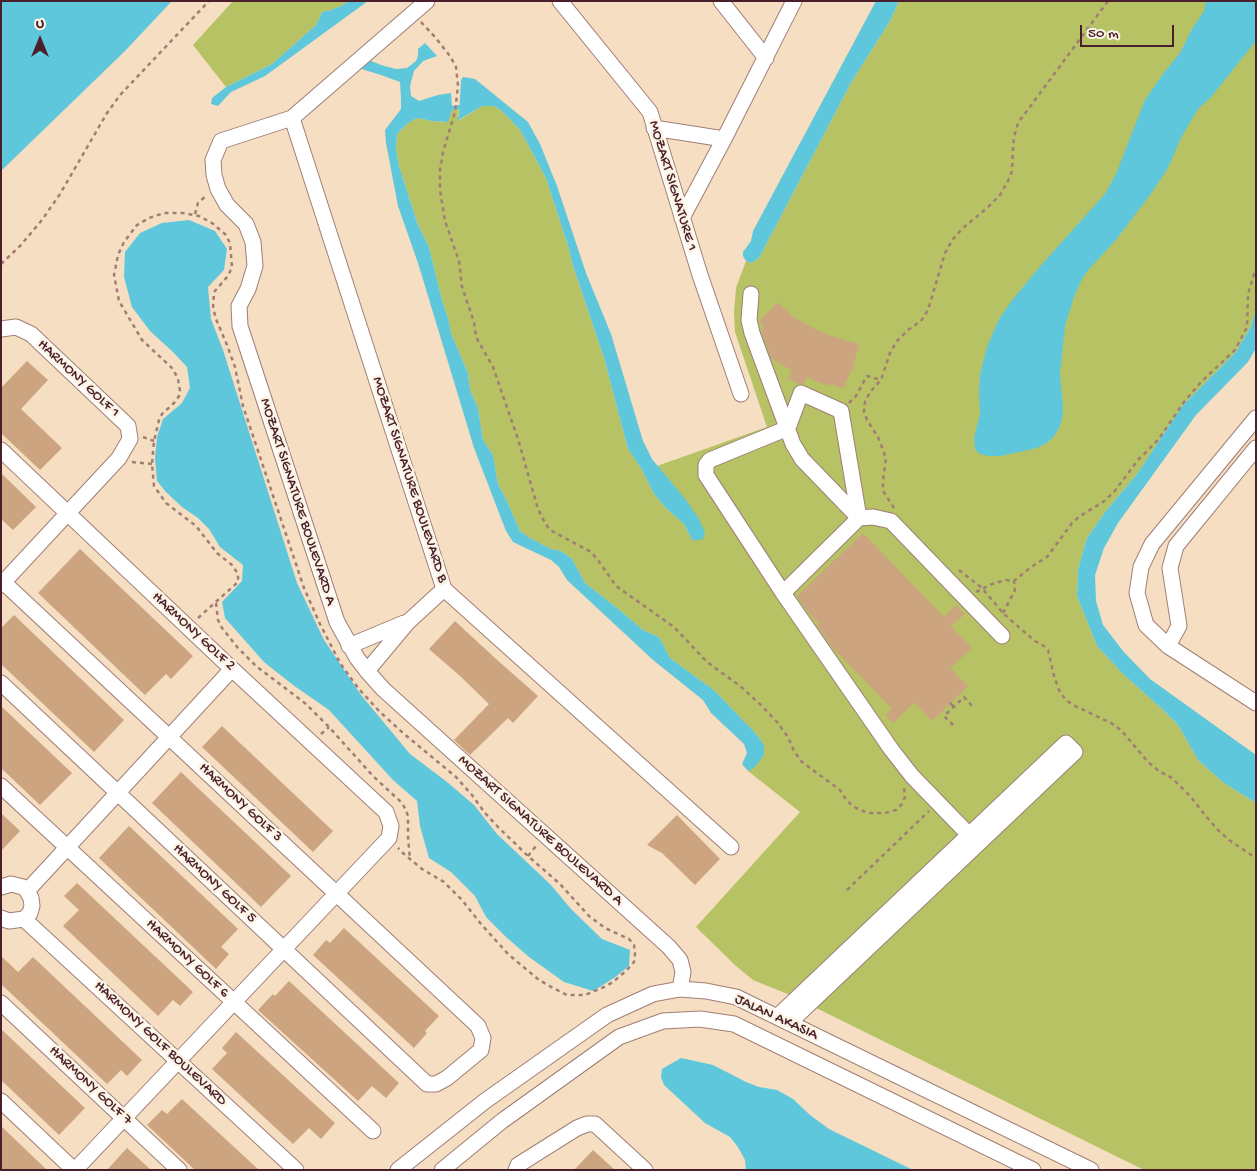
<!DOCTYPE html>
<html>
<head>
<meta charset="utf-8">
<style>
	body { margin:0 }
	#map { position:relative; width:1257px; height:1171px; overflow:hidden; background:#f5dec1; font-family:"Gochi Hand",sans-serif }
	canvas { display:block }
	.frame { position:absolute; inset:0; border:2px solid #4a1f2b; pointer-events:none }
	.north { position:absolute; left:15px; top:15px; width:50px; height:50px; -webkit-text-stroke:4px #fcf5e5; paint-order:stroke; rotate:0deg; font-size:14px; font-weight:700; line-height:20px; text-align:center; color:#4a1f2b }
	.north::after { content:''; display:block; margin:auto; width:18px; height:22px; background:#4a1f2b; clip-path:polygon(50% 0,100% 100%,50% 72%,0 100%) }
	.scale { position:absolute; left:1080px; top:25px; width:94px; height:22px; box-sizing:border-box; border:2px solid #4a1f2b; border-top:0; padding-left:6px; font-size:15px; line-height:18px; white-space:nowrap; color:#4a1f2b; -webkit-text-stroke:4px #fcf5e5; paint-order:stroke }
</style>
</head>
<body>
<div id="map">
<canvas width="1257" height="1171"></canvas>
<div class="frame"></div>
<div class="north">U</div>
<div class="scale">50 m</div>
</div>
<script>
const g = document.querySelector('canvas').getContext('2d');
g.lineJoin = 'round';
function paint(path, color) {
  g.fillStyle = color;
  g.fill(path, 'evenodd');
}
function poly(rows) {
  const path = new Path2D();
  for (const r of rows) {
    path.moveTo(r[0], r[1]);
    for (let i = 2; i < r.length; i += 2) path.lineTo(r[i], r[i + 1]);
  }
  return path;
}
function trace(path, color, width, dash) {
  g.strokeStyle = color;
  g.lineWidth = width;
  g.lineCap = dash ? 'butt' : 'round';
  g.setLineDash(dash || []);
  g.stroke(path);
}
function drawText(font, color, halo, rows, align = 'center') {
  g.font = font + ' "Gochi Hand",sans-serif';
  g.lineWidth = 5;
  g.setLineDash([]);
  g.textBaseline = 'middle';
  g.strokeStyle = halo;
  g.fillStyle = color;
  for (const [text, x, y, turn = 0] of rows) {
    g.save();
    g.translate(x, y);
    g.rotate((+turn || 0) * Math.PI / 180);
    g.textAlign = isNaN(turn) ? turn : align;
    if (halo) g.strokeText(text, 0, 0);
    g.fillText(text, 0, 0);
    g.restore();
  }
}
paint(poly([
	[233,1,349,1,343,5,331,10,322,12,316,25,272,64,226,87,193,45],
	[899,1,1256,1,1256,308,1251,326,1236,352,1183,405,1137,474,1105,512,1087,538,1078,569,1077,596,1097,646,1123,674,1162,709,1178,725,1198,760,1224,783,1256,803,1256,1170,1144,1170,790,995,753,980,736,966,696,927,800,812,748,771,758,763,764,745,758,736,715,691,670,658,659,637,643,630,622,612,585,583,572,559,561,551,551,549,530,538,520,531,506,499,498,484,493,455,483,440,478,408,470,390,468,373,451,333,448,318,442,300,429,247,418,225,399,166,396,149,397,134,408,123,417,118,432,121,447,122,452,110,459,109,458,121,482,106,494,106,502,111,520,130,546,178,568,246,573,266,604,358,628,449,641,468,654,494,667,509,684,524,692,540,668,479,657,466,767,427,735,332,734,312,736,288,746,261,751,263,759,258,852,81,890,21]
]), '#b6c264');
paint(poly([
	[1,1,172,1,125,51,1,171],
	[349,1,368,1,265,76,231,92,218,106,211,104,212,98,226,87,272,64,316,25,322,12,331,10,343,5],
	[876,1,899,1,890,21,852,81,759,258,751,263,746,261,743,256,743,252,751,241,753,231],
	[1206,1,1256,1,1256,41,1211,97,1199,108,1192,119,1181,138,1168,168,1150,195,1115,241,1089,269,1082,279,1074,297,1065,326,1060,373,1063,409,1062,419,1059,428,1054,436,1047,443,1037,448,1001,456,989,456,980,454,975,449,974,438,980,414,979,393,980,375,987,347,999,319,1013,299,1043,263,1105,194,1116,174,1145,100,1163,74,1180,53,1192,29,1204,11],
	[425,43,437,56,423,61,414,71,410,86,411,96,419,101,438,95,451,93,452,106,452,110,448,122,432,121,417,118,408,123,397,134,396,149,399,166,418,225,429,247,442,300,448,318,451,333,468,373,470,390,478,408,483,440,493,455,498,484,506,499,520,531,530,538,551,549,561,551,572,559,585,583,622,612,643,630,659,637,670,658,715,691,758,736,764,745,764,755,755,767,748,771,742,764,747,753,744,744,711,713,703,700,653,660,567,580,559,567,551,560,513,542,506,531,474,448,418,263,398,206,386,143,385,130,401,109,401,99,400,82,381,75,358,68,364,58,381,65,396,69,407,68,416,61,418,56,418,49],
	[463,77,475,79,528,122,540,144,557,186,586,273,611,334,643,441,652,459,686,500,699,519,705,533,703,539,698,540,692,540,684,524,667,509,654,494,641,468,628,449,604,358,573,266,568,246,546,178,520,130,502,111,494,106,482,106,457,121,459,115,461,80],
	[189,220,215,231,227,249,224,270,208,287,211,319,223,350,297,583,324,640,361,695,410,754,447,782,474,805,497,834,551,885,571,909,602,939,630,950,629,966,614,978,593,991,564,982,529,957,506,937,486,917,475,896,451,872,429,858,420,826,417,801,393,780,329,710,293,685,264,662,225,618,222,602,242,581,243,565,220,547,209,529,198,518,182,507,166,492,157,481,155,458,157,437,163,419,182,403,190,388,187,367,173,352,150,331,132,307,124,277,125,252,140,233,162,223],
	[1256,308,1256,348,1248,362,1196,415,1118,523,1104,548,1095,575,1096,601,1103,625,1123,651,1150,679,1256,755,1256,803,1224,783,1198,760,1178,725,1162,709,1123,674,1097,646,1077,596,1078,569,1087,538,1105,512,1137,474,1183,405,1236,352,1251,326],
	[681,1058,713,1065,746,1082,759,1087,777,1090,793,1099,810,1115,829,1129,913,1170,746,1170,745,1160,738,1147,730,1137,705,1123,664,1085,661,1077,662,1069]
]), '#5fc7db');
trace(poly([
	[452,108,459,107]
]), '#5fc7db', 4);
paint(poly([
	[778,302,792,316,811,327,831,336,859,344,853,368,843,389,831,384,830,386,823,383,823,384,807,377,804,384,799,384,788,379,792,370,776,362,776,361,771,358,761,330,764,326,759,321],
	[27,361,48,380,21,409,62,448,40,470,1,433,1,388],
	[1,473,36,507,13,530,1,519],
	[863,533,944,617,956,605,965,614,951,626,972,648,950,668,968,686,932,721,914,703,893,723,885,715,892,709,831,646,817,625,819,623,807,611,797,596],
	[80,549,193,656,171,679,166,674,145,695,38,593],
	[14,615,124,720,94,752,1,664,1,628],
	[455,621,495,658,538,696,513,723,508,718,470,755,454,740,489,704,460,676,429,649],
	[1,706,72,773,40,805,1,768],
	[222,726,333,831,313,852,202,747],
	[181,772,291,876,261,907,152,803],
	[1,813,20,831,1,851],
	[677,815,720,859,695,885,662,853,647,845],
	[129,826,238,929,221,947,229,954,216,969,99,858],
	[77,883,193,992,180,1006,173,1000,158,1016,63,926,79,910,64,896],
	[344,928,439,1016,425,1031,427,1033,414,1048,313,955,326,940,330,943],
	[1,956,18,972,33,957,142,1060,127,1076,121,1070,107,1084,1,984],
	[289,981,399,1083,386,1098,372,1086,358,1101,258,1010,273,994,275,996],
	[1,1029,85,1108,59,1135,1,1080],
	[236,1032,335,1123,321,1139,309,1128,293,1144,212,1069,227,1053,222,1048],
	[182,1099,259,1170,195,1170,147,1125,162,1110,167,1114],
	[1,1126,47,1170,1,1170],
	[127,1148,151,1170,107,1170],
	[593,1150,615,1170,574,1170]
]), '#cca480');
const minor = poly([
	[427,1,292,118,221,141,213,160,214,175,218,189,227,205,246,224,253,242,255,266,248,289,239,306,240,326,337,622,357,658,367,671,383,689,669,947,680,960,683,972,680,989],
	[560,1,650,112,700,275,741,394],
	[721,1,766,58],
	[292,118,444,589,731,847],
	[654,128,724,139],
	[682,218,724,139,794,1],
	[751,294,749,320,752,333,793,444,802,459,859,518],
	[1,329,16,327,31,334,128,426,130,439,119,458,1,585],
	[1256,418,1152,544,1141,567,1137,593,1146,625,1168,646,1256,703],
	[1,450,232,669,386,812,391,826,389,838,75,1170],
	[859,518,841,411,801,393,788,428,710,460,706,465,706,475,783,593,891,749,912,776,976,842],
	[1,580,478,1026,483,1038,481,1050,447,1078,436,1084,427,1084,1,683],
	[783,593,859,518,873,517,891,521,1002,636],
	[349,646,404,623],
	[1168,646,1179,626,1170,568,1176,546,1256,448],
	[367,671,408,622,444,589],
	[1,786,373,1131],
	[1,887,11,884,23,887,27,891,31,898,32,906,30,913,24,919,9,921,1,918],
	[27,891,232,669],
	[24,919,296,1170],
	[1,1003,179,1170],
	[777,1017,1066,743,1075,752,789,1023],
	[1,1101,74,1170],
	[398,1170,485,1101,607,1015,653,994,680,989,706,991,736,997,1091,1170],
	[442,1170,502,1121,619,1037,663,1021,700,1019,734,1024,1033,1170],
	[516,1170,518,1165,577,1128,587,1124,595,1124,645,1170]
]);
trace(minor, '#a07e76', 17);
trace(poly([
	[421,22,435,37,450,56,456,67,458,86,455,112,443,152,440,170,440,190,445,221,459,261,462,287,474,322,476,337,493,367,518,439,538,509,545,523,550,530,591,552,598,560,616,586,674,627,707,662,740,686,762,706,777,722,788,737,794,751,802,762,840,790,847,801,856,808,868,813,885,813,896,810,902,804,905,797,904,787],
	[195,214,198,203,207,195],
	[1,264,20,246,42,220,60,194,107,113,121,94,209,1],
	[849,403,856,396,867,376,881,380],
	[143,437,154,441],
	[132,462,152,464],
	[894,508,883,491,883,480,886,458,878,437,867,420,864,412,865,402,870,392,881,380,890,353,897,341,908,330,921,321,928,310,945,253,953,239,963,228,987,208,1000,195,1008,181,1012,171,1013,148,1014,137,1018,123,1108,1],
	[959,570,982,588,1003,613,1014,623,1035,641,1044,646,1048,650,1054,676,1059,690,1065,699,1073,705,1111,723,1121,730,1148,762,1159,771,1172,778,1191,797,1205,815,1218,830,1229,840,1256,858],
	[976,592,992,584,1006,580,1014,581,1031,567,1047,557,1072,523,1080,516,1103,502,1114,492,1138,460,1158,440,1184,402,1201,382,1235,350,1247,327,1248,294,1256,268],
	[216,603,218,620,222,628,238,648,256,666,306,704,329,727,373,776,402,803,406,810,408,816,408,837,410,859],
	[1003,613,1015,590,1014,581],
	[198,618,238,582,238,574,232,565,217,553,196,526,166,503,154,486,152,464,154,441,159,420,162,414,174,403,179,396,180,391,178,379,173,369,142,340,119,301,114,275,118,255,124,242,137,225,149,218,164,213,183,213,199,216,212,223,225,234,230,243,232,267,228,276,214,292,213,308,216,319,227,345,235,367,243,406,304,588,320,624,340,663,358,688,380,712,403,733,456,777,472,795,485,813,498,827,528,856,560,884,589,916,605,928,629,939,634,945,635,954,634,962,626,971,613,982,604,987,585,995,567,995,553,988,539,980,508,954,481,924,462,900,444,882,422,869,404,854,398,848],
	[950,703,954,707],
	[953,725,944,716,964,697,973,707],
	[321,734,329,727],
	[528,856,536,846],
	[847,890,929,811]
]), '#a07e76', 2.5, [4, 4]);
trace(minor, '#fff', 15);
drawText('15px', '#4a1f2b', '#fcf5e5', [
	["MOZART SIGNATURE 1",672,186,73],
	["HARMONY GOLF 1",78,379,43],
	["MOZART SIGNATURE BOULEVARD B",409,480,72],
	["MOZART SIGNATURE BOULEVARD A",297,502,72],
	["HARMONY GOLF 2",193,632,43],
	["HARMONY GOLF 3",240,803,43],
	["MOZART SIGNATURE BOULEVARD A",540,831,42],
	["HARMONY GOLF 5",214,884,43],
	["HARMONY GOLF 6",187,959,43],
	["JALAN AKASIA",776,1018,25],
	["HARMONY GOLF BOULEVARD",160,1044,43],
	["HARMONY GOLF 7",90,1086,43]
]);
</script>
</body>
</html>
